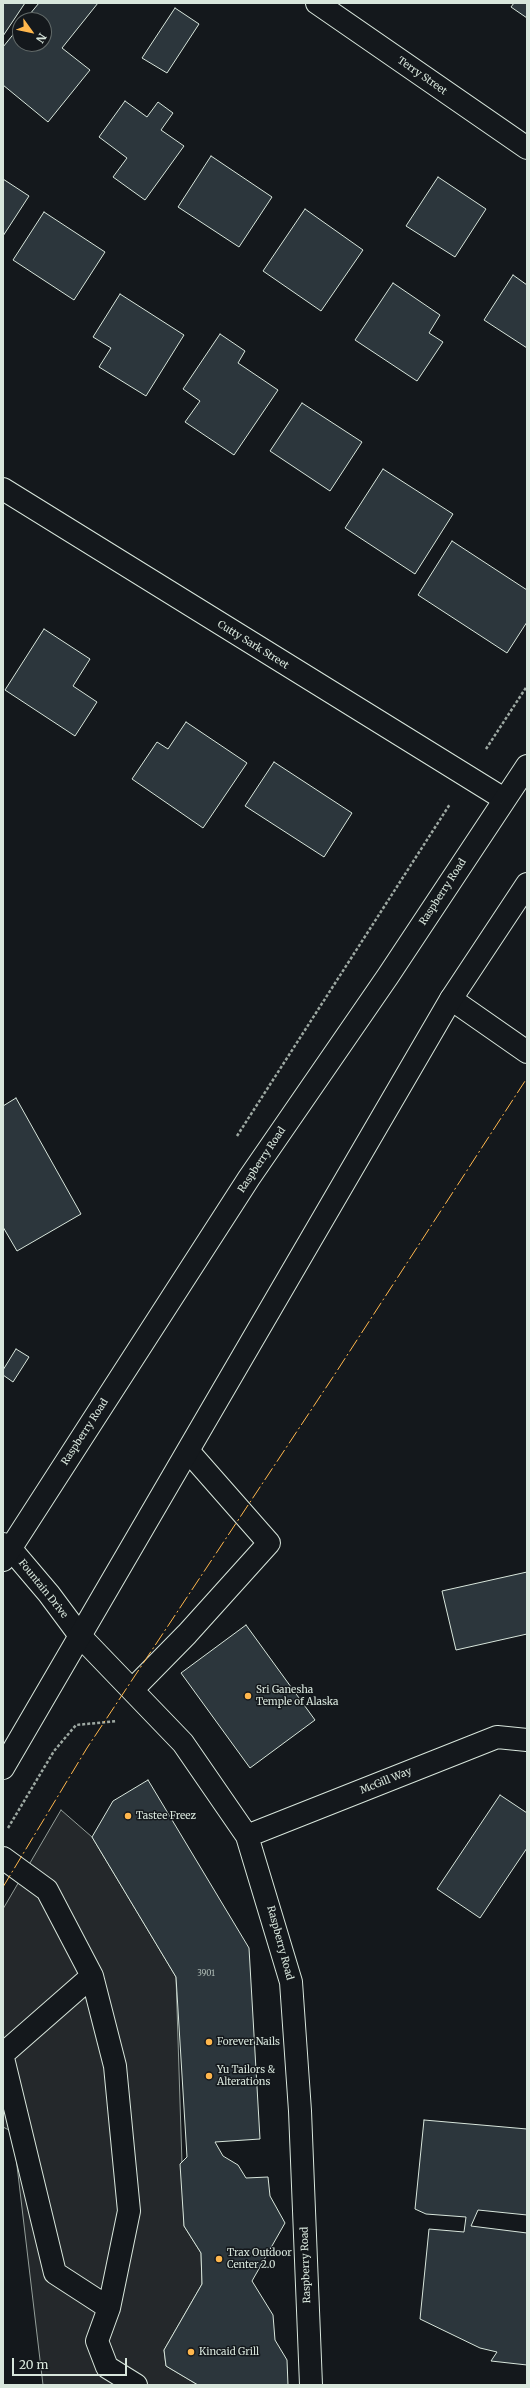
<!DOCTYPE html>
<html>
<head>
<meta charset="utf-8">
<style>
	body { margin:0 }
	#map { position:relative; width:530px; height:2388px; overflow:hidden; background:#14181c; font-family:Merriweather,serif }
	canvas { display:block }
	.frame { position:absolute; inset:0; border:4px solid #d8e6dc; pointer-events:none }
	.north { position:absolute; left:12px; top:12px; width:40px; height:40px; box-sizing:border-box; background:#14181c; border:1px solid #626a69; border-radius:50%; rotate:123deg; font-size:11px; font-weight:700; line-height:16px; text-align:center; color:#d8e6dc }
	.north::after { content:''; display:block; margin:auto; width:14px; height:18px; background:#ffb74d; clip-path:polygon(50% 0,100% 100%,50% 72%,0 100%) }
	.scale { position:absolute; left:12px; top:2358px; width:115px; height:18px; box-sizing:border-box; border:2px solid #d8e6dc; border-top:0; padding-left:5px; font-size:12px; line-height:14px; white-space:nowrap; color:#d8e6dc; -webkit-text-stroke:3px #14181c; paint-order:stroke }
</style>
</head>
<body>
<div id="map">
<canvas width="530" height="2388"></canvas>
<div class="frame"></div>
<div class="north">N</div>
<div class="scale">20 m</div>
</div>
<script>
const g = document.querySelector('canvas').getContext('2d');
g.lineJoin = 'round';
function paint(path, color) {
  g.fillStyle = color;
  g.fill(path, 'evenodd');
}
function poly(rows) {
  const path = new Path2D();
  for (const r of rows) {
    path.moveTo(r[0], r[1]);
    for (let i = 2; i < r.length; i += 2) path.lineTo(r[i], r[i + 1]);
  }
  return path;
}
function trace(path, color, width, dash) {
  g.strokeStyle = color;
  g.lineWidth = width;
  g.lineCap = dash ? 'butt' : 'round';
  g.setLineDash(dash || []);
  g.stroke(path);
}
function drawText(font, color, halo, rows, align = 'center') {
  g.font = font + ' Merriweather,serif';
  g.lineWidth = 3;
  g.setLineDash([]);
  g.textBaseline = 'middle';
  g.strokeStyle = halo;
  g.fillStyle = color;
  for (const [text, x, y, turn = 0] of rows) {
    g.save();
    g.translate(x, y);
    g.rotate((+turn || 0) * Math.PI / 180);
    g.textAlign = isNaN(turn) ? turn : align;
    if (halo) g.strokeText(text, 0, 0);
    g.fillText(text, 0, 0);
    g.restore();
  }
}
const parking = poly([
	[61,1810,92,1837,176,1977,184,2226,201,2253,202,2284,164,2350,166,2366,198,2385,43,2385,13,2132,3,2127,3,1909,61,1810]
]);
paint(parking, '#24282b');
trace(parking, '#939e99', 1);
const building = poly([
	[3,3,25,3,3,36,3,3],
	[39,3,98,3,62,48,90,70,48,122,3,85,3,47,20,26,20,44,44,44,44,20,25,20,39,3],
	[514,3,527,3,527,18,511,7,514,3],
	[175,8,199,24,167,73,142,58,175,8],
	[125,101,147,117,158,102,173,113,161,130,184,146,145,200,113,177,127,158,99,137,125,101],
	[211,156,272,197,239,247,178,207,211,156],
	[438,177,486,209,455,257,406,226,438,177],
	[3,179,29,196,3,236,3,179],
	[305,209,363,250,321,311,263,271,305,209],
	[44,212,105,252,74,300,13,260,44,212],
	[513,275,527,285,527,348,484,320,513,275],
	[393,283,440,315,429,333,443,342,417,381,355,340,393,283],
	[120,294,184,335,146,396,99,367,111,348,93,337,120,294],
	[220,334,245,351,238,363,278,390,234,455,185,422,200,401,183,389,220,334],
	[302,403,362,442,330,491,270,451,302,403],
	[383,469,453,514,415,574,345,528,383,469],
	[452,541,527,590,527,622,507,653,418,595,452,541],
	[44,629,90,659,73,686,97,702,75,736,5,690,44,629],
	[186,722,247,763,203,828,132,779,157,742,168,749,186,722],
	[274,762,352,813,324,857,245,806,274,762],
	[16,1098,81,1214,17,1251,3,1227,3,1106,16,1098],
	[16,1349,29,1357,13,1382,3,1375,3,1370,16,1349],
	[527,1572,527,1634,456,1650,442,1591,527,1572],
	[246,1625,315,1720,250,1768,181,1673,246,1625],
	[148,1780,249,1948,260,2139,215,2142,223,2156,238,2165,246,2178,268,2177,270,2196,285,2223,252,2281,273,2315,275,2340,287,2360,288,2385,198,2385,166,2366,164,2350,202,2284,201,2253,184,2226,180,2164,187,2157,176,1977,92,1837,113,1801,148,1780],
	[500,1795,527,1813,527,1848,480,1918,437,1889,500,1795],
	[424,2120,527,2129,527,2215,478,2210,471,2226,527,2233,527,2365,491,2361,497,2352,480,2348,420,2319,429,2229,464,2232,466,2217,426,2214,415,2209,424,2120]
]);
paint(building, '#2c363c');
trace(building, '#d8e6dc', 1);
const minor = poly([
	[317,3,527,148],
	[3,489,504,799],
	[451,999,527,1052],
	[3,1544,10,1548,49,1594,81,1637,183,1743,247,1836,291,1982,300,2111,311,2385],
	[132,1690,187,1634,269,1543,189,1452],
	[247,1836,497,1737,527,1740],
	[3,1858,47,1890,92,1976],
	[3,2054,92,1976,115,2066,129,2211,109,2308,97,2341,107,2367,136,2385],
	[3,2058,55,2273,109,2308]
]);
const major = poly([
	[3,1560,249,1178,388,976,527,766],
	[3,1768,451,999,527,884]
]);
trace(minor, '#d8e6dc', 24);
trace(major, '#d8e6dc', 24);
trace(poly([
	[486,749,527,686],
	[237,1136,450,804],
	[8,1828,54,1751,76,1725,117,1721]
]), '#9da8a2', 2.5, [3, 2]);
trace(minor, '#14181c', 22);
trace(major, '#14181c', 22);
trace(poly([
	[3,1887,87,1748,333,1377,527,1078]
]), '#ffb74d', 1, [14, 3, 2, 3]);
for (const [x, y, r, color] of [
	[248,1696,4,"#ffb74d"],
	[128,1816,4,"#ffb74d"],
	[209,2042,4,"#ffb74d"],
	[209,2076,4,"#ffb74d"],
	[219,2259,4,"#ffb74d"],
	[191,2352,4,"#ffb74d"]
]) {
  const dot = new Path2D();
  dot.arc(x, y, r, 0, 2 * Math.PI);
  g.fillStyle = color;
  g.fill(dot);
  trace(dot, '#14181c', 1.5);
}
drawText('8px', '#adbab4', null, [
	["3901",206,1974]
]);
drawText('10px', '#d8e6dc', '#14181c', [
	["Terry Street",422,76,35],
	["Cutty Sark Street",253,645,32],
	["Raspberry Road",443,892,-57],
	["Raspberry Road",262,1160,-56],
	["Raspberry Road",85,1432,-57],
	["Fountain Drive",43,1589,51],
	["McGill Way",386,1781,-22],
	["Raspberry Road",280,1943,75],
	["Raspberry Road",306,2265,-92]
]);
drawText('10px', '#d8e6dc', '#14181c', [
	["Sri Ganesha",256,1690],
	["Temple of Alaska",256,1702],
	["Tastee Freez",136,1816],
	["Forever Nails",217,2042],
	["Yu Tailors &",217,2070],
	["Alterations",217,2082],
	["Trax Outdoor",227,2253],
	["Center 2.0",227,2265],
	["Kincaid Grill",199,2352]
], 'left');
</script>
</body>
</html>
